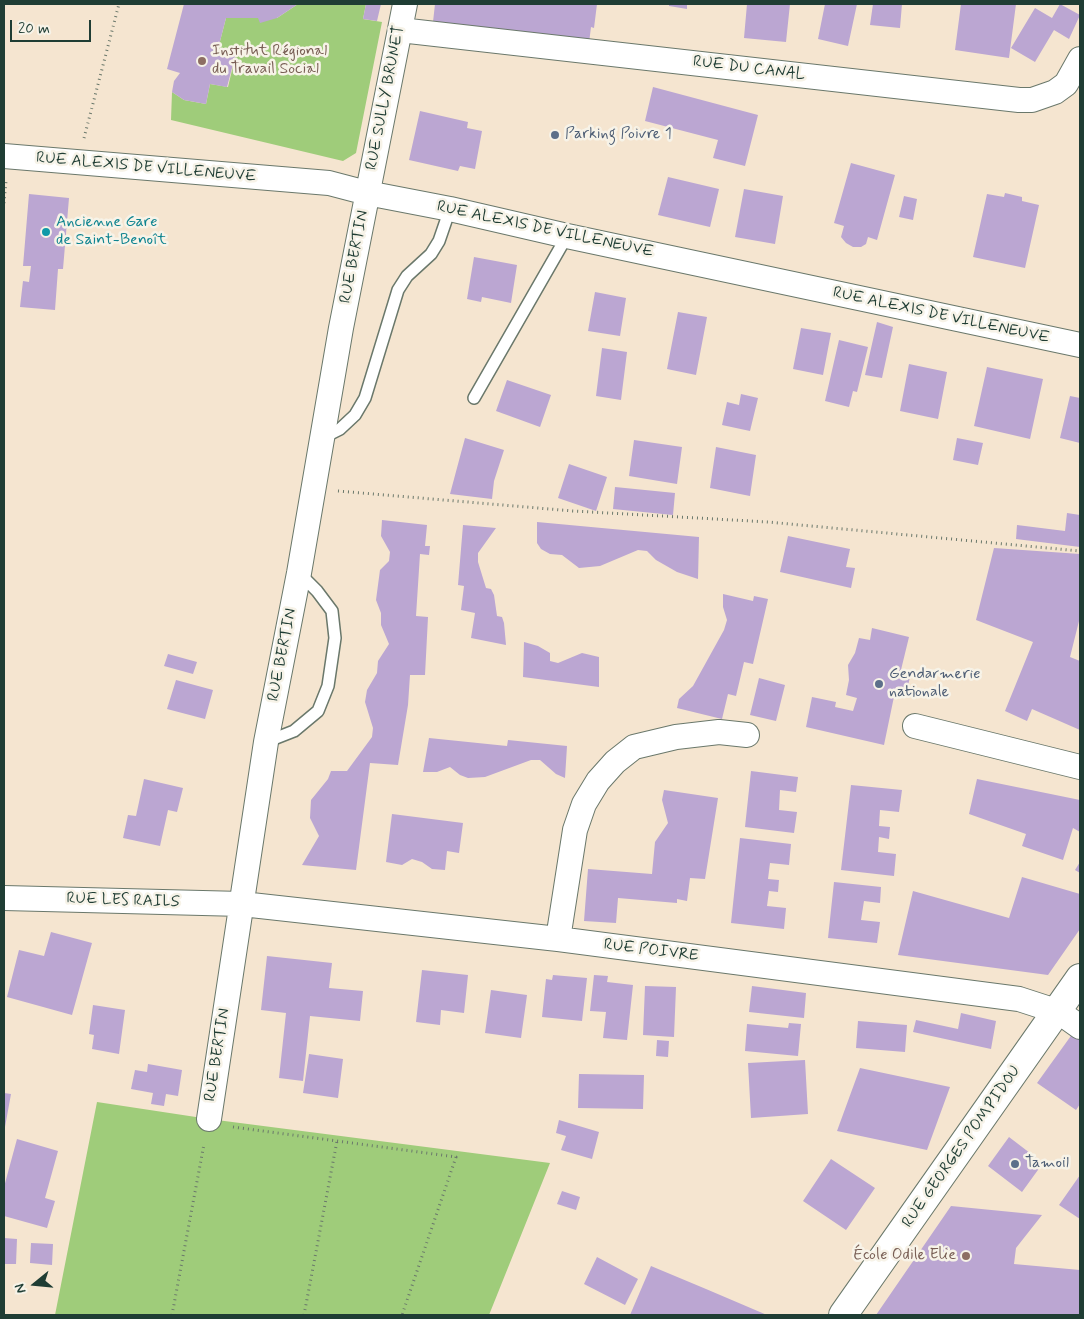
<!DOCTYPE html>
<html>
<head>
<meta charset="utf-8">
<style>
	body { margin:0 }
	#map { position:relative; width:1084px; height:1319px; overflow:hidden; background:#f5e5d0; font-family:Mynerve,sans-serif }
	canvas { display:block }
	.frame { position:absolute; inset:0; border:5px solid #1f3d34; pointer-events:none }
	.north { position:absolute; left:10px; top:1259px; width:50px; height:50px; -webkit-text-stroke:4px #f7f3e8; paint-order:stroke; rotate:253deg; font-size:14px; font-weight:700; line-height:20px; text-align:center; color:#1f3d34 }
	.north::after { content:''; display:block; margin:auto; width:18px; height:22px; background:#1f3d34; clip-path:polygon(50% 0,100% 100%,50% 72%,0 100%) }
	.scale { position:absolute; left:10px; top:20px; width:81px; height:22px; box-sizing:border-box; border:2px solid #1f3d34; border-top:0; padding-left:6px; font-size:15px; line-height:18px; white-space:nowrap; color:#1f3d34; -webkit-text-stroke:4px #f7f3e8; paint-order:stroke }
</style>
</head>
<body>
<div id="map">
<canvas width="1084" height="1319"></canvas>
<div class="frame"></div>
<div class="north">N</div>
<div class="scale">20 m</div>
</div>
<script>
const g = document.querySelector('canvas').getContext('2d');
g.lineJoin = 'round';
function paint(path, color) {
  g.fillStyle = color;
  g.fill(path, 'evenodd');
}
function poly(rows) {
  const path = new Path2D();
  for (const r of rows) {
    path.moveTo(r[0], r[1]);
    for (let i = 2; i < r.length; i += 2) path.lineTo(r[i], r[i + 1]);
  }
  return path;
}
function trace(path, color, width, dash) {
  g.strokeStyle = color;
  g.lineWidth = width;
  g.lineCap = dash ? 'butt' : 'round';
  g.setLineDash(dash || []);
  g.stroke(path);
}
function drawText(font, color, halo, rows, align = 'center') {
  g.font = font + ' Mynerve,sans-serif';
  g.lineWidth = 5;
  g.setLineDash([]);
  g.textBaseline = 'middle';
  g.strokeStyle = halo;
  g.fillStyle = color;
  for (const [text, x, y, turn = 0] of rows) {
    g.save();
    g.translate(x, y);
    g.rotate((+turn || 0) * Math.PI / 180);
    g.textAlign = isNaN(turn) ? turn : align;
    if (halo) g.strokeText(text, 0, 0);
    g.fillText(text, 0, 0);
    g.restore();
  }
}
paint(poly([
	[298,4,366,4,363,19,382,22,356,153,343,161,171,120,172,92,184,100,206,104,210,84,228,87,236,53,218,49,226,18,277,18],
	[97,1102,209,1119,550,1163,489,1315,55,1315]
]), '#9fcc7a');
paint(poly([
	[184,4,298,4,277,18,260,23,258,18,226,18,218,49,236,53,227,87,210,84,206,104,184,100,172,92,174,81,180,73,167,69],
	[366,4,381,4,377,21,363,19],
	[435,4,597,4,594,28,591,27,589,43,433,22],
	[669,4,687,4,687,9,669,6],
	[747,4,790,4,786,42,744,38],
	[825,4,857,4,848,46,818,39],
	[873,4,902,4,900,28,870,25],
	[961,4,1016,4,1009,58,955,50],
	[1060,4,1080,15,1069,39,1054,30,1035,62,1011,48,1035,8,1052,18],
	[653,87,758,115,745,166,713,158,718,140,645,121],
	[420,111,468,122,467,128,482,131,475,169,460,166,458,171,409,160],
	[851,163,895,175,877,240,868,237,866,244,861,247,853,247,846,243,841,237,844,226,834,223],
	[668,177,719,189,710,227,658,215],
	[744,189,783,196,775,244,735,237],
	[1005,193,1022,197,1022,201,1039,205,1025,268,973,257,987,194,1004,197],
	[29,194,69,198,63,269,58,269,55,310,20,307,23,281,29,282,31,266,23,266],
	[904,196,917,199,913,220,899,217],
	[474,257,517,265,511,303,482,297,481,302,467,299],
	[595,292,626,298,620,336,588,331],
	[678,312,707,317,696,375,667,369],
	[877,322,893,327,882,378,865,375],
	[801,328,831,333,823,375,793,369],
	[839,340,868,347,857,392,853,391,849,407,825,401],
	[602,348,627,352,621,400,596,396],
	[909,364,947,372,938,419,900,411],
	[987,367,1043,379,1030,439,974,426],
	[507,380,551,395,540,427,496,411],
	[741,394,758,398,750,431,722,425,727,402,739,405],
	[1070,396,1080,398,1080,443,1060,438],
	[465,438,504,450,494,481,492,499,450,494],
	[957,438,983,443,978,465,953,460],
	[634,440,682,447,677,484,629,476],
	[716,447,756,455,750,496,710,488],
	[569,464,607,477,596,511,558,498],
	[615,487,675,493,673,515,613,509],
	[1067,513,1080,515,1080,547,1016,539,1017,525,1065,531],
	[382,520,427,525,425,546,430,546,429,555,420,554,416,616,428,617,425,675,410,675,408,705,398,765,370,763,356,870,302,865,319,836,310,818,311,800,328,779,331,771,347,771,372,737,373,728,365,702,367,690,377,673,378,661,389,644,381,625,381,613,376,600,380,570,389,561,390,552,381,536],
	[537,522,699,537,698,579,677,572,656,560,647,551,638,550,600,566,579,568,562,555,550,554,541,549,537,543],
	[463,525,496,528,478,553,478,562,486,588,491,589,494,595,497,616,502,617,504,623,506,645,471,638,475,613,461,610,464,586,458,585],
	[788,536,850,549,846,567,855,568,851,588,780,572],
	[994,548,1080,554,1080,617,1070,657,1080,661,1080,730,1032,709,1027,721,1005,711,1033,642,976,620],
	[723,594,753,601,754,596,768,599,753,664,744,662,736,696,728,694,722,719,677,708,679,699,693,686,724,630,727,620,723,607],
	[872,628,909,637,900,674,910,677,907,690,896,687,884,745,806,727,812,697,836,702,835,707,853,711,857,698,846,695,849,680,848,665,855,653,859,638,870,640],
	[524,642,538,646,550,653,550,661,558,663,582,653,599,657,599,687,523,677],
	[168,654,197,662,193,674,164,666],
	[759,678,785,685,776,721,750,715],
	[176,680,213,690,205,719,167,709],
	[429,738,507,746,508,740,567,746,565,778,556,774,540,760,531,760,485,777,468,778,460,775,450,767,437,772,423,772],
	[751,771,798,777,796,792,780,790,779,810,797,812,794,833,745,827],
	[144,779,183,788,177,812,168,810,160,846,123,838,128,815,136,816],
	[977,779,1080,800,1080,832,1073,828,1063,860,1022,846,1026,834,969,814],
	[851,785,902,790,899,812,880,810,879,826,890,827,889,839,879,837,878,852,896,854,894,876,841,870],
	[664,790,718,798,705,879,690,878,687,901,677,899,677,903,618,898,616,923,584,921,588,869,652,874,655,842,668,823,662,800],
	[392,814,463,823,459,853,447,851,445,870,432,869,422,862,412,859,402,865,386,862],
	[740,838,791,844,789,865,770,863,768,879,779,880,778,892,769,891,767,906,786,908,784,929,731,923],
	[1080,862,1080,873,1075,870],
	[1022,877,1080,894,1080,929,1048,975,898,955,913,891,1009,918],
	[834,882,881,887,880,903,864,901,861,920,880,922,877,943,828,938],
	[51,932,92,943,72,1015,7,997,19,950,44,956],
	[267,956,332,963,329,988,363,991,360,1021,310,1016,303,1081,279,1078,286,1013,261,1010],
	[422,970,468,975,464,1013,441,1010,440,1025,416,1022],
	[553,975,587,978,582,1021,542,1017,546,979,552,980],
	[594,975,608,976,607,982,633,985,627,1040,603,1038,606,1012,590,1011],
	[645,986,676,987,674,1037,643,1035],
	[752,986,806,993,804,1018,749,1012],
	[491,990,527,995,521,1038,485,1033],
	[93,1005,125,1010,119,1054,92,1049,94,1035,89,1034],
	[961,1013,996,1021,991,1049,913,1032,916,1020,958,1029],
	[858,1021,907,1025,905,1052,856,1048],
	[789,1023,801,1024,798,1056,745,1051,747,1024,788,1028],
	[1073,1033,1080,1038,1080,1104,1076,1110,1037,1083],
	[657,1040,669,1041,668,1057,656,1056],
	[309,1054,343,1059,338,1098,303,1093],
	[805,1060,808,1114,751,1118,748,1063],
	[148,1064,182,1070,178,1096,166,1094,164,1106,151,1104,153,1093,131,1089,135,1070,147,1072],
	[860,1068,950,1087,927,1150,837,1131],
	[579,1074,644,1075,643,1109,578,1108],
	[4,1093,11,1094,5,1127,4,1127],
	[559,1120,599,1132,592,1159,561,1150,566,1136,556,1133],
	[1009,1137,1043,1163,1022,1192,988,1166],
	[17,1139,58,1151,45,1198,55,1201,47,1228,4,1216,4,1187],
	[831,1159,875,1188,846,1230,803,1201],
	[1080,1175,1080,1219,1059,1205],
	[562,1191,580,1197,576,1210,557,1204],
	[951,1206,1042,1215,1016,1248,1014,1264,1080,1270,1080,1315,876,1315],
	[4,1238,17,1239,16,1264,4,1264],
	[31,1243,53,1244,52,1265,30,1263],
	[597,1257,638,1279,625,1305,584,1284],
	[651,1266,706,1289,767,1315,630,1315]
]), '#bba6d2');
const service = poly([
	[474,398,567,236],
	[322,438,340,429,355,415,365,398,398,290,407,276,431,254,439,241,450,209],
	[266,742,294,731,318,711,328,686,335,638,332,611,317,591,299,573]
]);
const minor = poly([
	[400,30,1019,100,1032,100,1055,92,1066,84,1080,59],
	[4,156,329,183,367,193,450,209,567,236,1080,345],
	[915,726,1080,767],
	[4,898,242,904,558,939,1019,999,1059,1012,1080,1027],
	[558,939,575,830,584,804,598,781,615,762,634,747,676,737,719,732,747,735],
	[209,1119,266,742,299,573,341,328,405,4]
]);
const secondary = poly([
	[843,1315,1080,978]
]);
trace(service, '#6a786b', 14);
trace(minor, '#6a786b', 26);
trace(secondary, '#6a786b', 30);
trace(poly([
	[84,138,119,4],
	[4,203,6,181],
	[338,491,573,511,768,522,1080,551],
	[233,1127,456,1157,402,1315],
	[172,1315,204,1144],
	[304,1315,337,1141]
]), '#6a786b', 3, [1, 4]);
trace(service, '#fff', 11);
trace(minor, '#fff', 24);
trace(secondary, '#fff', 28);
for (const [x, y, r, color] of [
	[202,61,5,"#8d6e63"],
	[555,135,5,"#5c6f8a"],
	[46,232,5,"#0f9aa8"],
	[879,684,5,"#5c6f8a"],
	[1015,1164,5,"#5c6f8a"],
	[966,1256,5,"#8d6e63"]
]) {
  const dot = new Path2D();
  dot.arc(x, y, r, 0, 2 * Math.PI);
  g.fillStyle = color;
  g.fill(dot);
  trace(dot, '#f7f3e8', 2);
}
drawText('16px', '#785e54', '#f7f3e8', [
	["Institut Régional",212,52],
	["du Travail Social",212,70],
	["École Odile Elie",956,1256,"right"]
], 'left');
drawText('16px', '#1f3d34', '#f7f3e8', [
	["RUE DU CANAL",749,69,7],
	["RUE SULLY BRUNET",386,98,-79],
	["RUE ALEXIS DE VILLENEUVE",146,168,5],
	["RUE ALEXIS DE VILLENEUVE",545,230,12],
	["RUE BERTIN",355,257,-79],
	["RUE ALEXIS DE VILLENEUVE",941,316,12],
	["RUE BERTIN",283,655,-79],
	["RUE LES RAILS",123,901,2],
	["RUE POIVRE",651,951,7],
	["RUE BERTIN",218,1055,-81],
	["RUE GEORGES POMPIDOU",962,1147,-55]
]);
drawText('16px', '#4e5e75', '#f7f3e8', [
	["Parking Poivre 1",565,135],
	["Gendarmerie",889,675],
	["nationale",889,693],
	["Tamoil",1025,1164]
], 'left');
drawText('16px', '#0d838f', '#f7f3e8', [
	["Ancienne Gare",56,223],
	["de Saint-Benoît",56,241]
], 'left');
</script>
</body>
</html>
